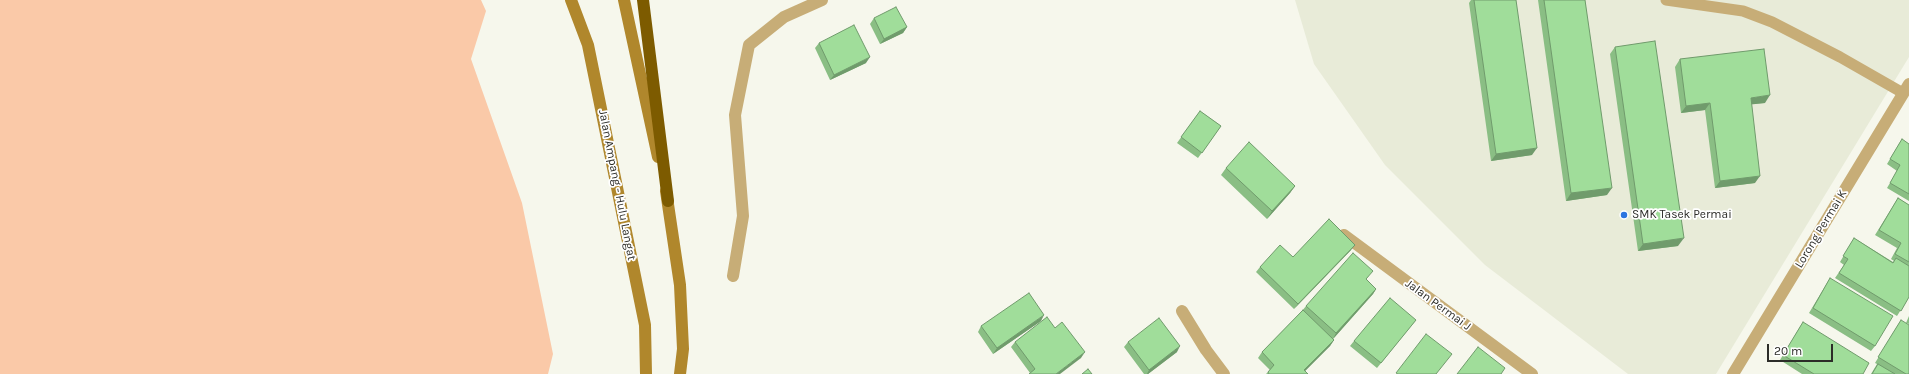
<!DOCTYPE html>
<html>
<head>
<meta charset="utf-8">
<style>
	body { margin:0 }
	#map { position:relative; width:1909px; height:374px; overflow:hidden; background:#f6f7ec; font-family:Karla,sans-serif }
	canvas { display:block }
	.scale { position:absolute; left:1767px; top:344px; width:66px; height:18px; box-sizing:border-box; border:2px solid #2c2c28; border-top:0; padding-left:5px; font-size:12px; line-height:14px; white-space:nowrap; color:#2c2c28; -webkit-text-stroke:3px #fff; paint-order:stroke }
</style>
</head>
<body>
<div id="map">
<canvas width="1909" height="374"></canvas>
<div class="scale">20 m</div>
</div>
<script>
const g = document.querySelector('canvas').getContext('2d');
g.lineJoin = 'round';
function paint(path, color) {
  g.fillStyle = color;
  g.fill(path, 'evenodd');
}
function poly(rows) {
  const path = new Path2D();
  for (const r of rows) {
    path.moveTo(r[0], r[1]);
    for (let i = 2; i < r.length; i += 2) path.lineTo(r[i], r[i + 1]);
  }
  return path;
}
function trace(path, color, width, dash) {
  g.strokeStyle = color;
  g.lineWidth = width;
  g.lineCap = dash ? 'butt' : 'round';
  g.setLineDash(dash || []);
  g.stroke(path);
}
function drawText(font, color, halo, rows, align = 'center') {
  g.font = font + ' Karla,sans-serif';
  g.lineWidth = 3.5;
  g.setLineDash([]);
  g.textBaseline = 'middle';
  g.strokeStyle = halo;
  g.fillStyle = color;
  for (const [text, x, y, turn = 0] of rows) {
    g.save();
    g.translate(x, y);
    g.rotate((+turn || 0) * Math.PI / 180);
    g.textAlign = isNaN(turn) ? turn : align;
    if (halo) g.strokeText(text, 0, 0);
    g.fillText(text, 0, 0);
    g.restore();
  }
}
paint(poly([
	[1295,0,1909,0,1909,57,1716,374,1628,374,1485,265,1385,165,1314,64]
]), '#e8ebd8');
paint(poly([
	[0,0,481,0,486,11,471,59,522,203,553,354,548,374,0,374]
]), '#fac9a8');
trace(poly([
	[1666,0,1743,11,1772,22,1840,57,1903,93]
]), '#c7ad77', 11);
trace(poly([
	[1344,235,1532,374],
	[733,276,743,216,735,115,749,45,784,17,822,0],
	[1182,311,1206,350,1224,374],
	[1733,374,1909,84]
]), '#c7ad77', 12);
trace(poly([
	[571,0,588,45,645,325,646,374],
	[624,0,658,157],
	[666,191,680,285,683,349,680,374]
]), '#b0872c', 12);
trace(poly([
	[643,0,668,201]
]), '#7d5b00', 12);
paint(poly([
	[1471,0,1516,0,1532,155,1491,161,1469,3],
	[1538,0,1585,0,1607,195,1566,201],
	[874,18,907,27,903,33,880,44,870,24],
	[819,43,866,63,830,80,815,48],
	[1615,47,1678,246,1638,251,1610,54],
	[1680,59,1765,103,1751,104,1755,183,1715,188,1705,110,1681,113,1675,67],
	[1200,111,1221,126,1198,158,1177,143],
	[1902,139,1909,144,1909,201,1887,188,1897,171,1887,164],
	[1226,168,1295,186,1290,193,1267,219,1221,175],
	[1898,198,1909,205,1909,297,1897,316,1835,278,1844,265,1840,262,1854,238,1893,262,1894,261,1891,259,1897,248,1875,235],
	[1351,250,1294,309,1256,272,1260,267,1293,257],
	[1369,276,1366,279,1376,289,1373,294,1333,339,1334,340,1330,346,1305,371,1308,374,1266,374,1270,370,1258,358,1262,352,1302,311,1306,306],
	[1830,278,1875,346,1871,351,1809,313],
	[1909,316,1909,324,1906,323],
	[1416,320,1377,368,1350,346,1354,341],
	[1901,320,1909,374,1871,374,1877,364,1875,363],
	[1041,321,993,354,978,332,981,326],
	[1803,322,1863,374,1802,374,1780,360],
	[1055,328,1081,358,1030,373,1011,347,1015,342],
	[1128,342,1177,352,1148,374,1144,374,1124,347]
]), '#8abe84');
paint(poly([
	[907,27,903,33,880,44,884,39],
	[870,57,866,63,830,80,834,75],
	[1770,95,1765,103,1746,105,1751,98],
	[1710,103,1705,110,1681,113,1686,106],
	[1537,148,1532,155,1491,161,1496,154],
	[1760,176,1755,183,1715,188,1720,181],
	[1295,186,1290,193,1267,219,1272,211],
	[1612,188,1607,195,1566,201,1571,193],
	[1684,238,1678,246,1638,251,1643,244],
	[1355,245,1351,250,1294,309,1298,304],
	[1376,289,1373,294,1333,339,1336,333],
	[1044,315,1041,321,993,354,997,348],
	[1334,340,1330,346,1302,374,1304,370],
	[1180,346,1177,352,1148,374,1147,374,1149,370],
	[1085,352,1081,358,1060,374,1056,374]
]), '#709b6c');
const building = poly([
	[1474,0,1516,0,1537,148,1496,154,1474,0],
	[1544,0,1585,0,1612,188,1571,193,1544,0],
	[896,7,907,27,884,39,874,18,896,7],
	[854,25,870,57,834,75,819,43,854,25],
	[1655,41,1684,238,1643,244,1615,47,1655,41],
	[1764,49,1770,95,1751,98,1760,176,1720,181,1710,103,1686,106,1680,59,1764,49],
	[1200,111,1221,126,1202,153,1181,137,1200,111],
	[1902,139,1909,144,1909,194,1890,183,1900,165,1890,159,1902,139],
	[1249,142,1295,186,1272,211,1226,168,1249,142],
	[1898,198,1909,205,1909,262,1895,254,1901,243,1879,230,1898,198],
	[1329,219,1355,245,1298,304,1260,267,1280,245,1293,257,1329,219],
	[1854,238,1893,263,1896,258,1909,266,1909,297,1901,311,1839,273,1848,259,1843,256,1854,238],
	[1353,253,1373,271,1366,279,1376,289,1336,333,1306,306,1353,253],
	[1830,278,1893,316,1875,346,1813,308,1830,278],
	[1029,293,1044,315,997,348,981,326,1029,293],
	[1390,298,1416,320,1381,363,1354,341,1390,298],
	[1303,310,1334,340,1304,370,1308,374,1269,374,1268,372,1274,365,1262,352,1303,310],
	[1047,317,1055,328,1062,322,1085,352,1056,374,1029,374,1035,369,1015,342,1047,317],
	[1159,318,1180,346,1149,370,1128,342,1159,318],
	[1901,320,1909,325,1909,374,1906,374,1878,357,1901,320],
	[1803,322,1869,363,1863,374,1814,374,1783,355,1803,322],
	[1426,334,1452,354,1436,374,1398,374,1396,373,1426,334],
	[1478,347,1505,368,1501,374,1457,374,1478,347],
	[1878,364,1895,374,1872,374,1878,364],
	[1088,369,1092,374,1082,374,1088,369]
]);
paint(building, '#a0dd9a');
trace(building, '#709b6c', 1);
for (const [x, y, r, color] of [
	[1624,215,4,"#2b74e0"]
]) {
  const dot = new Path2D();
  dot.arc(x, y, r, 0, 2 * Math.PI);
  g.fillStyle = color;
  g.fill(dot);
  trace(dot, '#fff', 1.5);
}
drawText('12px', '#2c2c28', '#fff', [
	["Jalan Ampang - Hulu Langat",617,185,79],
	["Lorong Permai K",1821,229,-59],
	["Jalan Permai J",1438,305,36]
]);
drawText('12px', '#2c2c28', '#fff', [
	["SMK Tasek Permai",1632,215]
], 'left');
</script>
</body>
</html>
